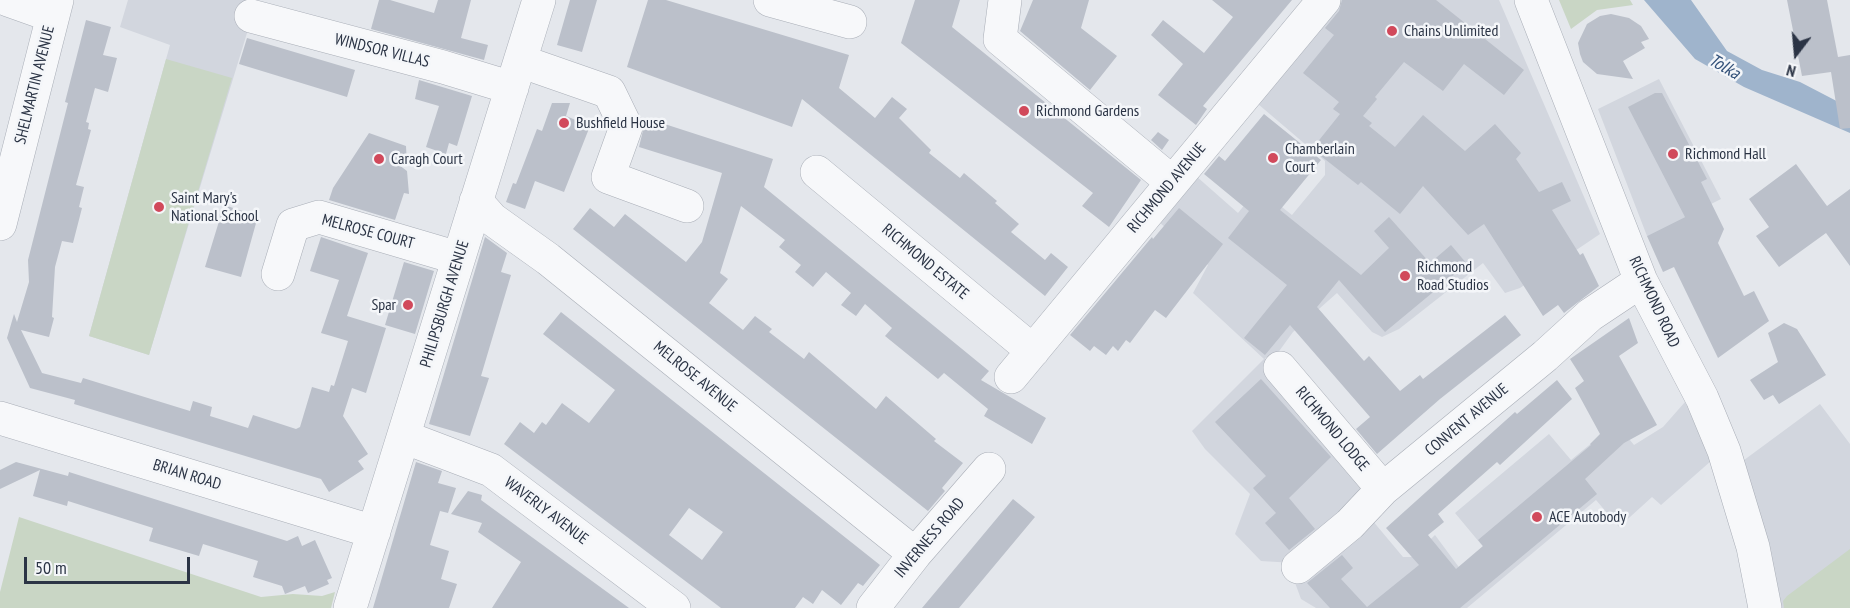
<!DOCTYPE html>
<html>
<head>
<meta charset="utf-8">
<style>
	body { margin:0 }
	#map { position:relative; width:1850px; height:608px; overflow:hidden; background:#e4e7ec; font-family:"PT Sans Narrow",sans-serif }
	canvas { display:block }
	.north { position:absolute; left:1766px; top:24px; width:60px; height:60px; -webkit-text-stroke:4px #f4f6f9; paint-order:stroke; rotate:196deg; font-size:16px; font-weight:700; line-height:24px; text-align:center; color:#2b3445 }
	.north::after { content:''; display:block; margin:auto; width:21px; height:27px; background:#2b3445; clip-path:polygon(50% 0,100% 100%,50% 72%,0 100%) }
	.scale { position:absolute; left:24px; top:557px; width:166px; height:27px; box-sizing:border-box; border:3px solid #2b3445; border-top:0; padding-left:8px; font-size:18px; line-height:21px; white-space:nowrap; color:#2b3445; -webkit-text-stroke:4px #f4f6f9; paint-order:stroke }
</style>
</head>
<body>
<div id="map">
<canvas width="1850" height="608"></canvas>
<div class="north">N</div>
<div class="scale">50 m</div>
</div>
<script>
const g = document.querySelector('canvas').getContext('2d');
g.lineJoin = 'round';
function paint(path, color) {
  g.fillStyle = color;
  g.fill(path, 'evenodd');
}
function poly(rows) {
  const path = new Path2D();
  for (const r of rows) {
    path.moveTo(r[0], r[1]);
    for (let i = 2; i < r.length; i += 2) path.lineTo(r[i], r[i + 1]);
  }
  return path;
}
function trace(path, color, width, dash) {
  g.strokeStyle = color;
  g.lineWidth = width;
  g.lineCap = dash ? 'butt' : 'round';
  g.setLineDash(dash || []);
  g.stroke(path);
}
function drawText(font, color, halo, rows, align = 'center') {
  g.font = font + ' "PT Sans Narrow",sans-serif';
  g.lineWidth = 5;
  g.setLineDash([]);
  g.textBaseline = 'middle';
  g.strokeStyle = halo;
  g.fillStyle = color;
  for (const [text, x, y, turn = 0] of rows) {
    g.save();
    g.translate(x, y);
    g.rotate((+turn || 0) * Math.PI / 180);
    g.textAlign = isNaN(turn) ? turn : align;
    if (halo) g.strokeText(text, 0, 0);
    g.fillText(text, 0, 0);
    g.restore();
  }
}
paint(poly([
	[128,0,257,0,149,355,89,336,170,45,120,27],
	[1338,0,1499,0,1600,234,1520,288,1505,293,1483,263,1399,329,1382,337,1372,332,1337,293,1293,332,1277,354,1265,358,1374,494,1372,520,1403,557,1412,557,1435,535,1461,570,1485,549,1455,513,1549,434,1571,460,1616,423,1634,445,1663,427,1685,402,1711,461,1661,505,1652,497,1619,527,1596,500,1467,608,1316,608,1301,599,1294,580,1294,563,1261,561,1235,534,1250,494,1205,449,1192,431,1264,359,1193,293,1208,265,1159,222,1196,176,1238,213,1258,188,1292,215,1325,175,1325,161,1258,104],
	[1659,79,1721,199,1647,236,1598,109],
	[1820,404,1850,444,1850,608,1775,608,1736,466]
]), '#d2d6de');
paint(poly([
	[1559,0,1630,0,1633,5,1597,10,1571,29],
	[166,59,232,78,149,355,89,336],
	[19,517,261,597,293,594,322,596,335,592,331,608,0,608,0,592],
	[1850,549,1850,608,1784,608,1783,601,1787,596]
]), '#c9d6c5');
paint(poly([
	[1644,0,1691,0,1727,51,1762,70,1800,82,1850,108,1850,133,1744,87,1695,59]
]), '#9fb4cc');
paint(poly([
	[379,0,390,0,434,13,438,0,471,0,461,38,488,45,484,60,371,29],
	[570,0,597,0,582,52,557,45],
	[648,0,666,0,849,55,839,88,875,118,892,97,907,109,899,118,931,150,929,153,960,178,964,173,997,201,995,203,1019,224,1011,232,1045,260,1051,253,1068,267,1045,296,802,99,792,127,627,67],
	[915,0,960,0,952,27,1141,180,1109,227,1082,206,1093,193,901,43],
	[1033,0,1089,0,1081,28,1117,56,1090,90,1020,31],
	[1212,0,1292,0,1203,106,1207,109,1196,125,1158,95,1183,64,1151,35,1163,20,1204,53,1233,17],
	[1342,0,1436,0,1524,70,1504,95,1464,64,1443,91,1404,62,1375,97,1377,99,1363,116,1372,123,1369,126,1395,147,1423,115,1465,151,1495,124,1521,153,1516,159,1539,192,1562,182,1571,201,1552,210,1580,255,1583,253,1599,286,1564,313,1558,305,1543,316,1484,224,1468,235,1423,186,1400,214,1361,182,1358,185,1312,149,1340,114,1333,109,1339,102,1303,73,1334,35,1325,28,1339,11],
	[1787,0,1827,0,1838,57,1850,55,1850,128,1840,129,1831,72,1802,76],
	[1611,14,1629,18,1641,26,1649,39,1641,42,1645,48,1623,61,1633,79,1597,74,1583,62,1580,54,1578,43,1587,24,1600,16],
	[86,20,111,27,103,55,117,58,108,92,95,88,86,122,89,123,88,129,91,130,76,185,84,187,79,207,82,208,73,243,62,241,55,267,52,317,54,318,49,337,21,330,42,373,81,383,83,378,190,411,193,401,212,407,210,416,248,428,253,415,296,429,300,427,312,387,329,392,331,385,334,386,348,341,321,333,339,280,310,271,321,237,368,253,347,316,386,328,366,393,352,388,343,416,368,454,358,461,364,469,329,492,321,479,74,404,75,400,30,388,7,338,14,314,17,322,29,282,28,260,68,103,65,102],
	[247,38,355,70,347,97,239,64],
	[419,80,472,96,457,146,449,143,446,154,426,147,439,106,415,99],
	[1655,93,1662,93,1707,179,1701,182,1724,229,1718,243,1744,296,1754,291,1769,321,1718,358,1674,267,1663,272,1647,236,1685,217,1628,107],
	[552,103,570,103,566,116,590,126,564,192,535,181,525,209,506,202,513,183,516,184,537,129,542,131],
	[1264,114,1321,160,1280,210,1361,275,1389,248,1374,231,1389,217,1430,263,1451,245,1467,264,1385,332,1339,280,1317,307,1364,361,1369,356,1400,391,1420,375,1423,379,1505,315,1521,335,1440,399,1377,454,1356,429,1370,417,1290,325,1265,355,1244,338,1287,285,1228,238,1249,211,1204,174,1219,156,1225,161],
	[646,118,773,159,764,187,989,371,981,380,1046,418,1032,444,984,416,988,409,944,373,938,379,885,336,892,328,865,304,856,316,841,305,851,293,826,272,813,287,795,272,801,265,779,247,785,240,741,206,720,273,728,279,709,303,743,330,755,316,772,329,769,332,804,359,809,352,876,409,886,396,936,439,934,441,963,463,942,488,945,491,928,511,573,229,590,208,614,227,625,214,686,262,702,242,722,173,639,147],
	[1158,132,1169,140,1162,150,1151,140],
	[369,133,406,146,407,166,395,162,407,171,409,194,404,193,395,220,329,200,333,188],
	[1796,164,1827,206,1850,189,1850,266,1826,233,1779,267,1756,236,1769,227,1749,199],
	[224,205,258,216,241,277,205,267],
	[1179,208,1223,244,1166,318,1155,310,1130,343,1126,340,1118,351,1113,346,1106,355,1094,346,1090,351,1070,335,1152,237,1153,239],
	[485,237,507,253,501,272,511,275,481,376,489,378,470,436,429,424],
	[404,262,434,271,415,334,385,325],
	[561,312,880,565,863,586,858,583,841,605,822,590,813,604,803,597,795,608,721,608,504,444,520,422,534,433,542,422,546,425,562,403,589,423,615,390,543,334],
	[689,508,723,532,702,560,669,535],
	[1629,318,1638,343,1619,356,1657,425,1624,443,1585,479,1597,494,1460,608,1330,608,1307,583,1342,555,1353,568,1341,579,1367,607,1419,565,1386,528,1515,412,1517,414,1557,380,1572,399,1500,465,1497,462,1438,514,1444,522,1428,535,1456,569,1483,546,1478,540,1591,445,1590,444,1600,434,1575,388,1584,381,1570,359],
	[1784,323,1797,329,1826,375,1779,404,1773,395,1764,400,1750,380,1778,362,1768,333],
	[1261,379,1331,457,1289,498,1315,529,1289,550,1265,523,1276,513,1253,488,1266,476,1215,422],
	[16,462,68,476,69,472,287,541,298,536,302,546,315,540,332,578,327,580,329,584,308,593,305,586,285,594,282,586,253,577,258,561,203,544,199,556,149,541,153,528,68,501,67,506,33,496,40,470,0,489,0,470],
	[416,462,442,471,438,483,456,488,448,513,440,511,430,545,449,551,441,579,457,584,449,608,373,608],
	[468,491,482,495,481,500,629,608,492,608,521,562,478,532,482,523,451,514],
	[1013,499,1035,517,959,608,922,608]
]), '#bbc0ca');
const minor = poly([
	[8,0,53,16],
	[770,0,850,22],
	[1005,0,1000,39,1172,182],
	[1531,0,1641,281,1702,398,1724,451,1753,547,1765,608],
	[251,16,443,67,512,88],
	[520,61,609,92,626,127,608,177,687,206],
	[817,172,1033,351],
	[476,201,492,219,548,259,915,554],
	[0,224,57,0],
	[278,274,293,225,319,217,458,258],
	[1280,368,1383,489],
	[1011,377,1324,0],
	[0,418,374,532],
	[404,437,491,470,674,608],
	[1298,567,1350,524,1383,489,1545,356,1590,315,1641,281],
	[350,608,539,0],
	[873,608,915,554,989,469]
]);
trace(minor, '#a9aeb7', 34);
trace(minor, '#f7f8fa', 33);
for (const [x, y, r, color] of [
	[1392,31,6,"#d1495b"],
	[1024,111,6,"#d1495b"],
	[564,123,6,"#d1495b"],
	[1673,154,6,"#d1495b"],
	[1273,158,6,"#d1495b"],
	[379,159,6,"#d1495b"],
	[159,207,6,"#d1495b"],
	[1405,276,6,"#d1495b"],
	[408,305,6,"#d1495b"],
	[1537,517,6,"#d1495b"]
]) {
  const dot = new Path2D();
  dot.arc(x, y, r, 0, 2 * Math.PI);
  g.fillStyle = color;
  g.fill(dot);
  trace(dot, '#f4f6f9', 2);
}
drawText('16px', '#2b3445', '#f4f6f9', [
	["Chains Unlimited",1404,31],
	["Richmond Gardens",1036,111],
	["Bushfield House",576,123],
	["Chamberlain",1285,149],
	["Court",1285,167],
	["Richmond Hall",1685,154],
	["Caragh Court",391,159],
	["Saint Mary's",171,198],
	["National School",171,216],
	["Richmond",1417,267],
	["Road Studios",1417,285],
	["Spar",396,305,"right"],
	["ACE Autobody",1549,517]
], 'left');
drawText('16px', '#2b3445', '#f4f6f9', [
	["WINDSOR VILLAS",382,51,14],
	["SHELMARTIN AVENUE",35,85,-76],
	["RICHMOND AVENUE",1167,188,-50],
	["MELROSE COURT",368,232,15],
	["RICHMOND ESTATE",925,262,40],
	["RICHMOND ROAD",1654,302,65],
	["PHILIPSBURGH AVENUE",445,304,-73],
	["MELROSE AVENUE",695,377,39],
	["CONVENT AVENUE",1467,420,-40],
	["RICHMOND LODGE",1332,429,50],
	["BRIAN ROAD",187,475,17],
	["WAVERLY AVENUE",546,511,37],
	["INVERNESS ROAD",930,538,-50]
]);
drawText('italic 18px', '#34527a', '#f4f6f9', [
	["Tolka",1724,67,30]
]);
</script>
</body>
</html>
